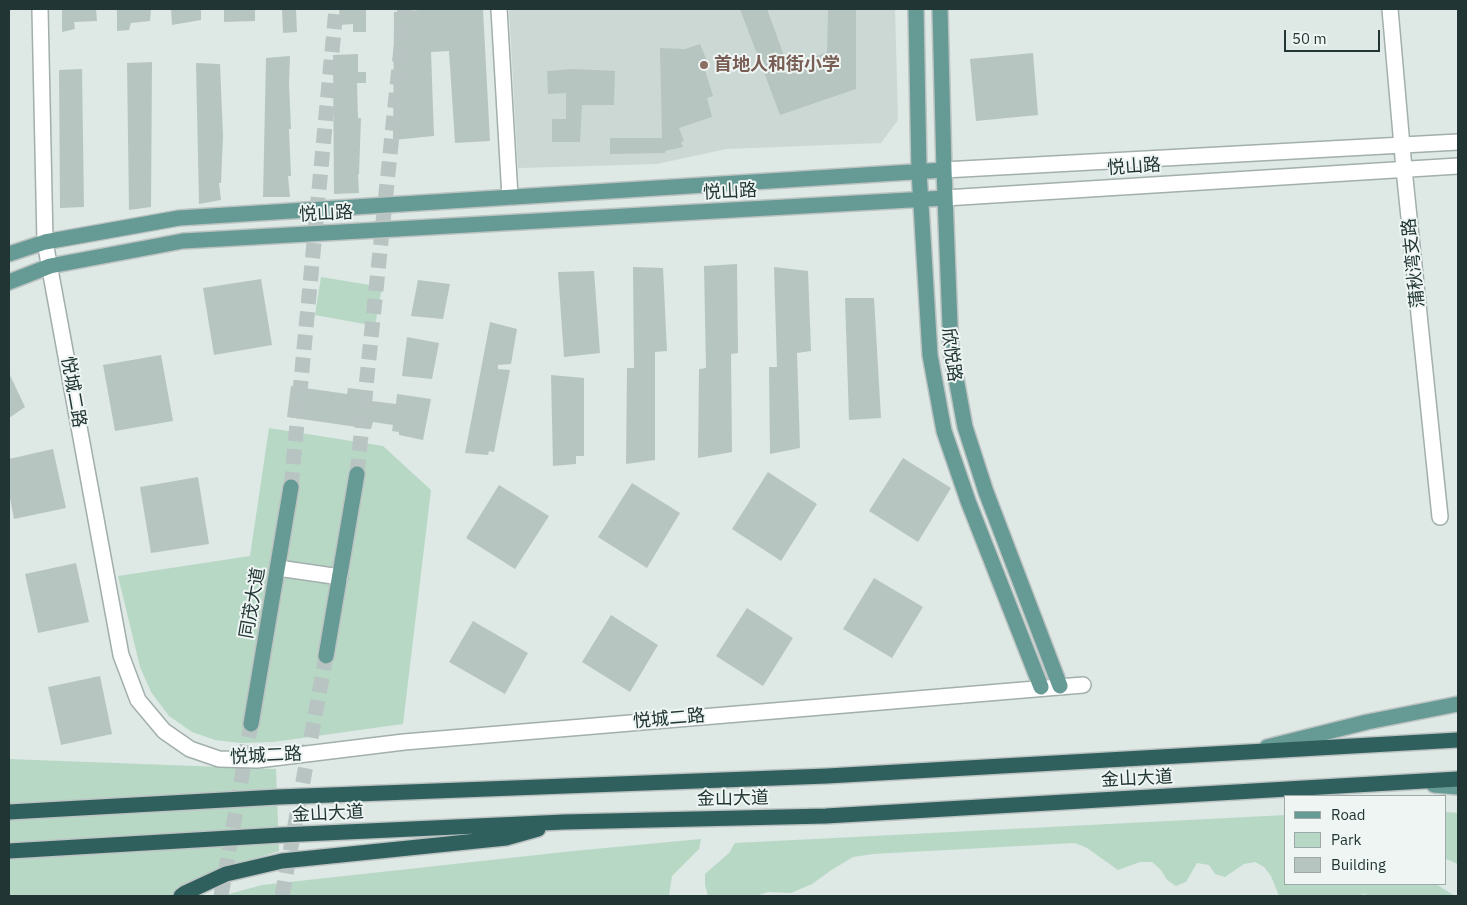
<!DOCTYPE html>
<html>
<head>
<meta charset="utf-8">
<style>
	body { margin:0 }
	#map { position:relative; width:1467px; height:905px; overflow:hidden; background:#dee8e5; font-family:"IBM Plex Sans",sans-serif }
	canvas { display:block }
	.frame { position:absolute; inset:0; border:10px solid #213634; pointer-events:none }
	.legend { position:absolute; left:1284px; top:795px; width:162px; height:90px; box-sizing:border-box; background:#eef5f3; border:1px solid #9ca9a7; margin:0; padding:6px 9px; list-style:none; font-size:15px; color:#213634 }
	.legend li { display:flex; align-items:center; gap:10px; height:25px }
	.legend b { width:25px; border:1px solid #9ca9a7 }
	.scale { position:absolute; left:1284px; top:30px; width:96px; height:22px; box-sizing:border-box; border:2px solid #213634; border-top:0; padding-left:6px; font-size:15px; line-height:18px; white-space:nowrap; color:#213634; -webkit-text-stroke:4px #eef5f3; paint-order:stroke }
</style>
</head>
<body>
<div id="map">
<canvas width="1467" height="905"></canvas>
<div class="frame"></div>
<ul class="legend">
<li><b style="height:6px;background:#669a94"></b>Road</li>
<li><b style="height:14px;background:#b8d8c6"></b>Park</li>
<li><b style="height:14px;background:#b7c5c1"></b>Building</li>
</ul>
<div class="scale">50 m</div>
</div>
<script>
const g = document.querySelector('canvas').getContext('2d');
g.lineJoin = 'round';
function paint(path, color) {
  g.fillStyle = color;
  g.fill(path, 'evenodd');
}
function poly(rows) {
  const path = new Path2D();
  for (const r of rows) {
    path.moveTo(r[0], r[1]);
    for (let i = 2; i < r.length; i += 2) path.lineTo(r[i], r[i + 1]);
  }
  return path;
}
function trace(path, color, width, dash) {
  g.strokeStyle = color;
  g.lineWidth = width;
  g.lineCap = dash ? 'butt' : 'round';
  g.setLineDash(dash || []);
  g.stroke(path);
}
function drawText(font, color, halo, rows, align = 'center') {
  g.font = font + ' "IBM Plex Sans","Noto Sans SC",sans-serif';
  g.lineWidth = 4;
  g.setLineDash([]);
  g.textBaseline = 'middle';
  g.strokeStyle = halo;
  g.fillStyle = color;
  for (const [text, x, y, turn = 0] of rows) {
    g.save();
    g.translate(x, y);
    g.rotate((+turn || 0) * Math.PI / 180);
    g.textAlign = isNaN(turn) ? turn : align;
    if (halo) g.strokeText(text, 0, 0);
    g.fillText(text, 0, 0);
    g.restore();
  }
}
paint(poly([
	[509,9,895,9,898,120,881,143,726,149,657,164,518,168]
]), '#ccd8d4');
paint(poly([
	[321,277,382,287,375,326,315,315],
	[269,428,383,446,431,490,403,724,273,742,241,743,215,740,192,732,169,716,151,692,140,667,118,576,250,556],
	[9,759,276,769,279,851,206,874,174,896,9,896],
	[1446,812,1458,813,1458,864,1446,859],
	[1286,815,1286,884,1436,884,1455,896,1370,896,1364,894,1357,896,1279,896,1271,876,1264,867,1255,862,1244,864,1225,877,1215,874,1209,865,1197,863,1186,882,1176,886,1167,880,1161,870,1152,862,1140,862,1118,870,1087,848,1075,843,873,854,853,857,830,871,812,884,791,893,768,892,756,896,708,896,705,885,705,874,729,853,735,843],
	[701,839,699,849,672,876,669,896,222,896,262,885,573,851]
]), '#b8d8c6');
paint(poly([
	[62,9,96,9,97,21,74,22,75,29,62,32],
	[117,9,151,9,150,21,131,23,129,30,117,31],
	[171,9,201,9,201,20,172,25],
	[224,9,255,9,255,21,224,22],
	[282,9,296,9,297,32,283,33],
	[339,9,366,9,366,32,353,32,353,24,340,25],
	[432,9,483,10,490,141,455,143,449,51,431,52,434,136,393,140,394,12],
	[740,9,767,9,788,67,827,52,828,9,856,9,856,89,780,115],
	[700,44,709,66,704,67,713,96,707,98,712,117,679,128,684,141,681,142,683,147,665,151,665,153,610,154,610,138,662,138,660,48,685,49],
	[1033,53,1038,115,976,121,970,59],
	[358,54,358,72,366,72,366,83,357,83,358,118,361,118,359,174,358,174,359,193,334,194,333,55],
	[290,56,289,83,291,129,289,129,291,176,288,176,290,197,263,197,266,58],
	[152,62,151,207,129,210,127,63],
	[196,63,220,64,223,136,221,183,219,183,221,200,199,204],
	[82,69,84,207,60,208,59,70],
	[573,69,615,71,614,105,582,105,580,142,552,142,552,119,566,119,566,93,548,94,547,71],
	[737,264,738,353,731,354,732,452,698,458,699,369,706,368,704,266],
	[633,267,663,268,667,351,655,352,655,460,626,464,627,368,634,368],
	[774,267,808,271,811,351,797,353,800,448,770,454,769,367,777,367],
	[594,271,600,353,564,357,558,272],
	[261,279,272,345,214,355,203,288],
	[418,280,450,284,443,319,411,316],
	[845,298,874,298,881,418,849,420],
	[490,322,517,329,511,364,498,365,498,369,510,370,494,452,489,451,488,455,465,453],
	[407,337,439,343,432,379,402,376],
	[161,355,173,421,115,431,103,365],
	[9,373,25,407,9,418],
	[551,375,584,378,584,456,576,456,576,464,553,466],
	[291,386,347,394,348,388,373,391,372,401,396,404,397,394,431,399,423,440,399,435,399,432,392,431,393,425,373,422,371,429,287,417],
	[53,449,66,508,14,519,9,493,9,459],
	[903,458,951,488,918,542,869,511],
	[768,472,817,504,781,561,732,529],
	[198,477,209,544,151,553,140,487],
	[632,483,680,513,647,568,598,537],
	[499,485,549,516,515,569,466,538],
	[76,563,89,622,38,633,25,574],
	[874,578,923,607,892,658,843,629],
	[747,608,793,638,763,686,716,656],
	[611,615,658,645,630,692,582,662],
	[473,621,528,653,505,694,449,662],
	[100,676,112,734,61,745,48,687]
]), '#b7c5c1');
trace(poly([
	[357,474,405,9],
	[291,487,336,9],
	[221,896,251,724],
	[282,896,326,656]
]), '#b8c4c2', 15, [15, 8]);
const minor = poly([
	[40,9,45,242,121,655,138,700,164,731,190,749,219,759,257,760,404,742,1083,685],
	[499,9,510,197],
	[1390,9,1404,169,1440,517],
	[944,170,1458,142],
	[945,198,1458,166],
	[278,568,340,577]
]);
const major = poly([
	[916,9,919,171,930,355,944,431,968,501,1041,687],
	[940,9,944,170,951,351,965,427,986,492,1060,686],
	[9,254,45,242,179,218,944,170],
	[9,282,50,266,183,241,945,198],
	[326,656,357,474],
	[251,724,291,487],
	[1267,747,1367,722,1458,704],
	[1434,785,1458,787]
]);
const highway = poly([
	[9,812,278,797,827,776,1458,740],
	[9,851,281,835,564,822,826,816,1458,779],
	[181,896,185,893,226,874,282,861,506,838,538,829]
]);
trace(minor, '#a2afac', 18);
trace(major, '#bcc3c2', 18);
trace(highway, '#bcc3c2', 18);
trace(minor, '#fff', 15);
trace(major, '#669a94', 15);
trace(highway, '#30605d', 15);
for (const [x, y, r, color] of [
	[704,65,5,"#8d6e63"]
]) {
  const dot = new Path2D();
  dot.arc(x, y, r, 0, 2 * Math.PI);
  g.fillStyle = color;
  g.fill(dot);
  trace(dot, '#eef5f3', 2);
}
drawText('bold 18px', '#785e54', '#eef5f3', [
	["首地人和街小学",714,65]
], 'left');
drawText('18px', '#213634', '#eef5f3', [
	["悦山路",1134,167,-4],
	["悦山路",730,192,-3],
	["悦山路",326,214,-3],
	["蒲秋湾支路",1414,263,-96],
	["欣悦路",951,355,83],
	["悦城二路",73,392,80],
	["同茂大道",253,603,-80],
	["悦城二路",669,719,-5],
	["悦城二路",266,756,-3],
	["金山大道",1137,779,-3],
	["金山大道",733,799,-1],
	["金山大道",328,814,-3]
]);
</script>
</body>
</html>
